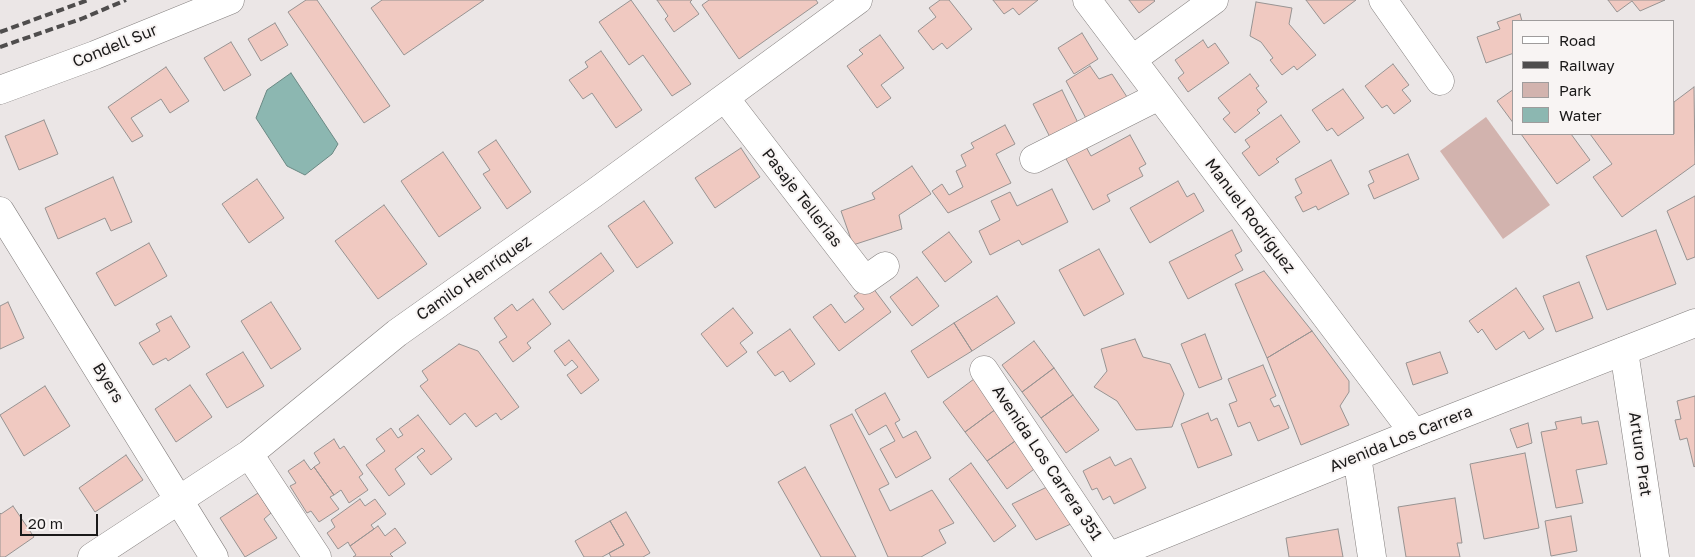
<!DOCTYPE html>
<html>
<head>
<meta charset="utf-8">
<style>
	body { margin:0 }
	#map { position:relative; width:1695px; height:557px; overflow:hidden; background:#ebe6e6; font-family:"Golos Text",sans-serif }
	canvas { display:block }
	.legend { position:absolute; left:1512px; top:20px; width:162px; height:115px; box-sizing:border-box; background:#f8f4f3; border:1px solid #9f9c9c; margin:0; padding:6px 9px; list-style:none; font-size:15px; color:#1a1919 }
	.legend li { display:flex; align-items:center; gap:10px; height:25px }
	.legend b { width:25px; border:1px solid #9f9c9c }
	.scale { position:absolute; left:20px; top:514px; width:78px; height:22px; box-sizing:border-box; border:2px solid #1a1919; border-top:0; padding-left:6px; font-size:15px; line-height:18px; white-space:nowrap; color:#1a1919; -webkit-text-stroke:4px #f8f4f3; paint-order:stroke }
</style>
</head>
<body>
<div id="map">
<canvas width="1695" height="557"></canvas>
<ul class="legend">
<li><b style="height:6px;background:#fff"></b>Road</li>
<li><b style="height:6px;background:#4f4d4d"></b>Railway</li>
<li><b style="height:14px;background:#d2b3ae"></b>Park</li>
<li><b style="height:14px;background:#8cb7b1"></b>Water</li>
</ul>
<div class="scale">20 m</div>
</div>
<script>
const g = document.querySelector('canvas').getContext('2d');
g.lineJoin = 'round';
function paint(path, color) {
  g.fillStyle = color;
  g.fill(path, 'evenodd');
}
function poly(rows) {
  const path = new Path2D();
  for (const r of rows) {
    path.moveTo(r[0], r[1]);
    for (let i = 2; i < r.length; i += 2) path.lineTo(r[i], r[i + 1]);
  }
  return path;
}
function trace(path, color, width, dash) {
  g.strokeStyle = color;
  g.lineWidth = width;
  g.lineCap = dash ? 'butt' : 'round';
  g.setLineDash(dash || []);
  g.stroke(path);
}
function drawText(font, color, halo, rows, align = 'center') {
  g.font = font + ' "Golos Text",sans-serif';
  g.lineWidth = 4;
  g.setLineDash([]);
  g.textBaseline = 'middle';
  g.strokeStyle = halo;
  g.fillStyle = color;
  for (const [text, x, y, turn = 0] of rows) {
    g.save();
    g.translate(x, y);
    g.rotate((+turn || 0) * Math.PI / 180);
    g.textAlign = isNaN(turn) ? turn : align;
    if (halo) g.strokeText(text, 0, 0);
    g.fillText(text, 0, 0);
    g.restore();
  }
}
paint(poly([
	[1486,117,1550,205,1503,239,1440,151]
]), '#d2b3ae');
const water = poly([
	[291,73,338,144,332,154,305,175,287,166,256,118,267,90,291,73]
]);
paint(water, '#8cb7b1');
trace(water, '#6a8883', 1);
const building = poly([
	[306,0,317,0,390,106,364,123,288,12,306,0],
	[382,0,484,0,404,55,371,8,382,0],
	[631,0,691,84,672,96,643,55,629,65,599,22,631,0],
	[657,0,692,0,690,2,699,14,674,32,665,19,668,16,657,0],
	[709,0,816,0,818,3,739,59,702,5,709,0],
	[940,0,949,0,972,29,947,49,942,43,933,50,918,31,936,17,929,8,940,0],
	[993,0,1038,0,1019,15,1013,8,1004,14,993,0],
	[1129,0,1154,0,1155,1,1139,13,1129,0],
	[1306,0,1356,0,1324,24,1306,0],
	[1608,0,1665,0,1640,11,1632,1,1617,12,1608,0],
	[1256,2,1292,8,1289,24,1316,55,1297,70,1294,66,1282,75,1270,60,1273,58,1261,42,1250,36,1256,2],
	[1520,14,1522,21,1514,21,1514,53,1486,63,1477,37,1500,29,1497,22,1520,14],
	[275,23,288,45,261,61,248,39,275,23],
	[1082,33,1098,59,1074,74,1058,48,1082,33],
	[880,35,904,68,881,85,891,98,877,108,847,66,863,54,859,50,880,35],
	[1203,40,1208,48,1215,43,1229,63,1188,92,1178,78,1184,73,1175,60,1203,40],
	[231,42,251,75,224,91,204,58,231,42],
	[601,51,642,110,616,128,592,93,583,99,569,80,588,67,585,62,601,51],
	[1393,64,1409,85,1402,90,1411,101,1394,114,1387,105,1382,108,1365,86,1393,64],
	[1090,66,1099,79,1112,74,1129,100,1089,124,1066,81,1090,66],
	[166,67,189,101,170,113,161,99,131,118,143,136,132,142,108,107,166,67],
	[1250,74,1259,86,1256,88,1267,102,1257,110,1260,113,1235,133,1223,119,1230,113,1218,98,1250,74],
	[1694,87,1695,164,1622,217,1593,177,1612,164,1590,134,1674,134,1674,102,1694,87],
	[1343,89,1364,118,1338,136,1332,128,1327,131,1312,110,1343,89],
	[1514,89,1514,124,1497,101,1514,89],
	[1062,90,1080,127,1052,141,1033,104,1062,90],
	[1281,115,1300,142,1276,159,1279,162,1259,176,1242,153,1250,147,1245,140,1281,115],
	[44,120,58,154,19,170,5,136,44,120],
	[1005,125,1015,144,996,154,1011,183,948,213,932,191,942,184,949,195,963,187,956,171,966,166,961,155,974,148,971,143,1005,125],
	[1521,134,1571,134,1590,160,1557,184,1521,134],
	[1130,135,1146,164,1139,168,1143,176,1107,195,1110,201,1093,210,1064,155,1085,145,1091,156,1130,135],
	[496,140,531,192,507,209,483,174,490,170,478,152,496,140],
	[741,148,760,177,715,208,695,178,741,148],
	[443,152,481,208,439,237,401,181,443,152],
	[1408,154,1419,179,1374,199,1368,185,1374,182,1369,171,1408,154],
	[1331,160,1349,194,1318,210,1316,206,1303,212,1295,197,1302,193,1295,179,1331,160],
	[912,166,931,194,899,215,902,229,853,245,841,211,875,199,872,193,912,166],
	[113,177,132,222,111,231,105,218,58,239,45,208,113,177],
	[257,179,284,218,249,243,222,204,257,179],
	[1178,181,1187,197,1194,193,1204,211,1150,243,1130,208,1178,181],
	[1052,189,1068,222,1022,245,1019,240,990,255,979,231,1000,220,991,201,1010,192,1017,206,1052,189],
	[1695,196,1695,257,1687,260,1667,211,1695,196],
	[644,201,673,243,637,268,608,226,644,201],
	[384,205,427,264,378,299,335,241,384,205],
	[1232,230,1242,251,1235,255,1243,270,1188,299,1169,262,1232,230],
	[1656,230,1676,284,1607,310,1586,256,1656,230],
	[949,232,972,262,945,282,922,252,949,232],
	[149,243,167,276,115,306,96,273,149,243],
	[1099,249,1124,294,1084,316,1059,270,1099,249],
	[601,253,614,271,563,310,549,292,601,253],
	[1264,271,1312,331,1267,358,1235,284,1264,271],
	[917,277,939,306,912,326,890,297,917,277],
	[1579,282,1593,318,1556,332,1543,296,1579,282],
	[870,284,891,312,839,351,813,317,831,304,845,323,864,309,854,296,870,284],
	[1516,288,1544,329,1529,339,1524,331,1496,350,1482,329,1478,333,1469,321,1516,288],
	[997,296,1015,323,972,351,954,323,997,296],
	[533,299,551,324,527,343,531,348,513,362,499,342,507,337,494,318,512,304,517,311,533,299],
	[8,302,24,338,0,349,0,306,8,302],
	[271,302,301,349,271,369,241,321,271,302],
	[733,308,753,333,740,343,747,352,727,367,701,334,733,308],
	[171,316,190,347,168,361,166,358,153,365,139,343,160,331,156,324,171,316],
	[954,323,972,351,928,378,911,351,954,323],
	[790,329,815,364,790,382,783,371,775,376,757,352,790,329],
	[1312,331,1349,381,1349,392,1340,406,1349,425,1301,445,1267,358,1312,331],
	[1205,334,1222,379,1199,388,1181,344,1205,334],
	[1135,339,1143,357,1170,364,1184,394,1172,427,1136,430,1117,401,1094,387,1107,371,1101,349,1135,339],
	[569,340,599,380,581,394,567,375,578,367,572,360,565,366,554,351,569,340],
	[1034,341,1054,368,1022,392,1002,365,1034,341],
	[459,344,478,351,519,407,501,420,496,413,476,427,465,413,450,425,420,386,428,380,422,371,459,344],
	[243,352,264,386,227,408,206,374,243,352],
	[1440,352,1448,373,1413,385,1406,363,1440,352],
	[1263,365,1276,396,1270,399,1274,407,1279,405,1289,428,1258,441,1250,422,1238,427,1229,404,1237,401,1228,379,1263,365],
	[1054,368,1073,395,1041,418,1022,392,1054,368],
	[974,379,996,409,965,432,943,402,974,379],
	[190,385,212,417,176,442,155,409,190,385],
	[45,386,70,426,24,456,0,415,45,386],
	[885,393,900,420,895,423,903,438,916,431,931,458,896,478,880,449,895,441,886,425,869,435,855,410,885,393],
	[1073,395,1099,430,1066,453,1041,418,1073,395],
	[1695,396,1695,466,1694,467,1687,438,1680,440,1675,420,1681,419,1677,401,1695,396],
	[996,409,1018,439,987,461,965,432,996,409],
	[1208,413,1211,421,1217,418,1232,455,1198,468,1181,424,1208,413],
	[852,414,889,484,879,489,890,511,932,490,954,523,939,530,946,543,921,557,888,557,830,425,852,414],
	[418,415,452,459,431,475,417,457,425,451,422,448,395,469,405,484,389,496,366,465,385,451,376,439,391,428,398,438,403,435,399,429,418,415],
	[1581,417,1582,424,1598,421,1607,464,1576,470,1583,503,1556,508,1541,432,1557,429,1555,422,1581,417],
	[1528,423,1532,443,1517,448,1510,429,1528,423],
	[334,439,340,449,344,446,363,474,359,477,368,490,349,503,341,490,334,495,314,467,320,463,314,453,334,439],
	[1018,439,1037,467,1007,489,987,461,1018,439],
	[1525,453,1539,528,1484,539,1470,464,1525,453],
	[126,455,143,480,95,512,79,488,126,455],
	[1110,457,1115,466,1131,458,1146,488,1114,504,1110,496,1103,500,1097,488,1092,490,1083,471,1110,457],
	[304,460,311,470,314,467,334,495,330,497,339,509,319,522,311,511,307,513,290,486,296,483,288,471,304,460],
	[971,463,1016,526,994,542,949,479,971,463],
	[805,467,856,557,821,557,778,482,805,467],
	[1049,486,1073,523,1036,540,1012,504,1049,486],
	[258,493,271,513,264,519,277,538,245,557,220,518,258,493],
	[1455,498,1462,543,1457,543,1460,557,1406,557,1398,507,1455,498],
	[360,499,365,506,375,499,386,514,371,525,374,529,350,546,348,542,338,549,327,533,335,527,331,520,360,499],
	[13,506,34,537,5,557,0,557,0,513,1,514,13,506],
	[626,512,650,553,643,557,611,557,609,553,624,545,610,521,626,512],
	[1571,516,1577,551,1551,556,1545,521,1571,516],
	[610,521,624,545,602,557,584,557,575,541,610,521],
	[378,526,385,536,395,528,406,543,390,554,393,557,353,557,356,555,350,546,378,526],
	[1338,529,1343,557,1289,557,1286,538,1338,529]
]);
paint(building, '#f0c9c1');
trace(building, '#979392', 1);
const minor = poly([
	[1087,0,1414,433],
	[1383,0,1440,81],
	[1133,59,1214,0],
	[0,90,95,55,230,0],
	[725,98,865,280,885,266],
	[1034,159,1159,96],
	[0,211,214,557],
	[1624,351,1655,557],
	[984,370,1109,557],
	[249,454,317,557],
	[92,557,249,454,397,333,593,194,858,0]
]);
const major = poly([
	[1357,456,1372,557],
	[1108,557,1414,433,1695,323]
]);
trace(minor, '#837f7e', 29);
trace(major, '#837f7e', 29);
trace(minor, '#fff', 28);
trace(major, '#fff', 28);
trace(poly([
	[0,32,88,0],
	[0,47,81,19,126,0]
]), '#4f4d4d', 4, [8, 4]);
drawText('16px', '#1a1919', '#f8f4f3', [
	["Condell Sur",115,46,-22],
	["Pasaje Tellerias",802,198,52],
	["Manuel Rodríguez",1250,216,53],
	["Camilo Henríquez",474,278,-35],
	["Byers",108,383,58],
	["Avenida Los Carrera",1401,439,-22],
	["Arturo Prat",1640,454,82],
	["Avenida Los Carrera 351",1047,463,56]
]);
</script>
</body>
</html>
